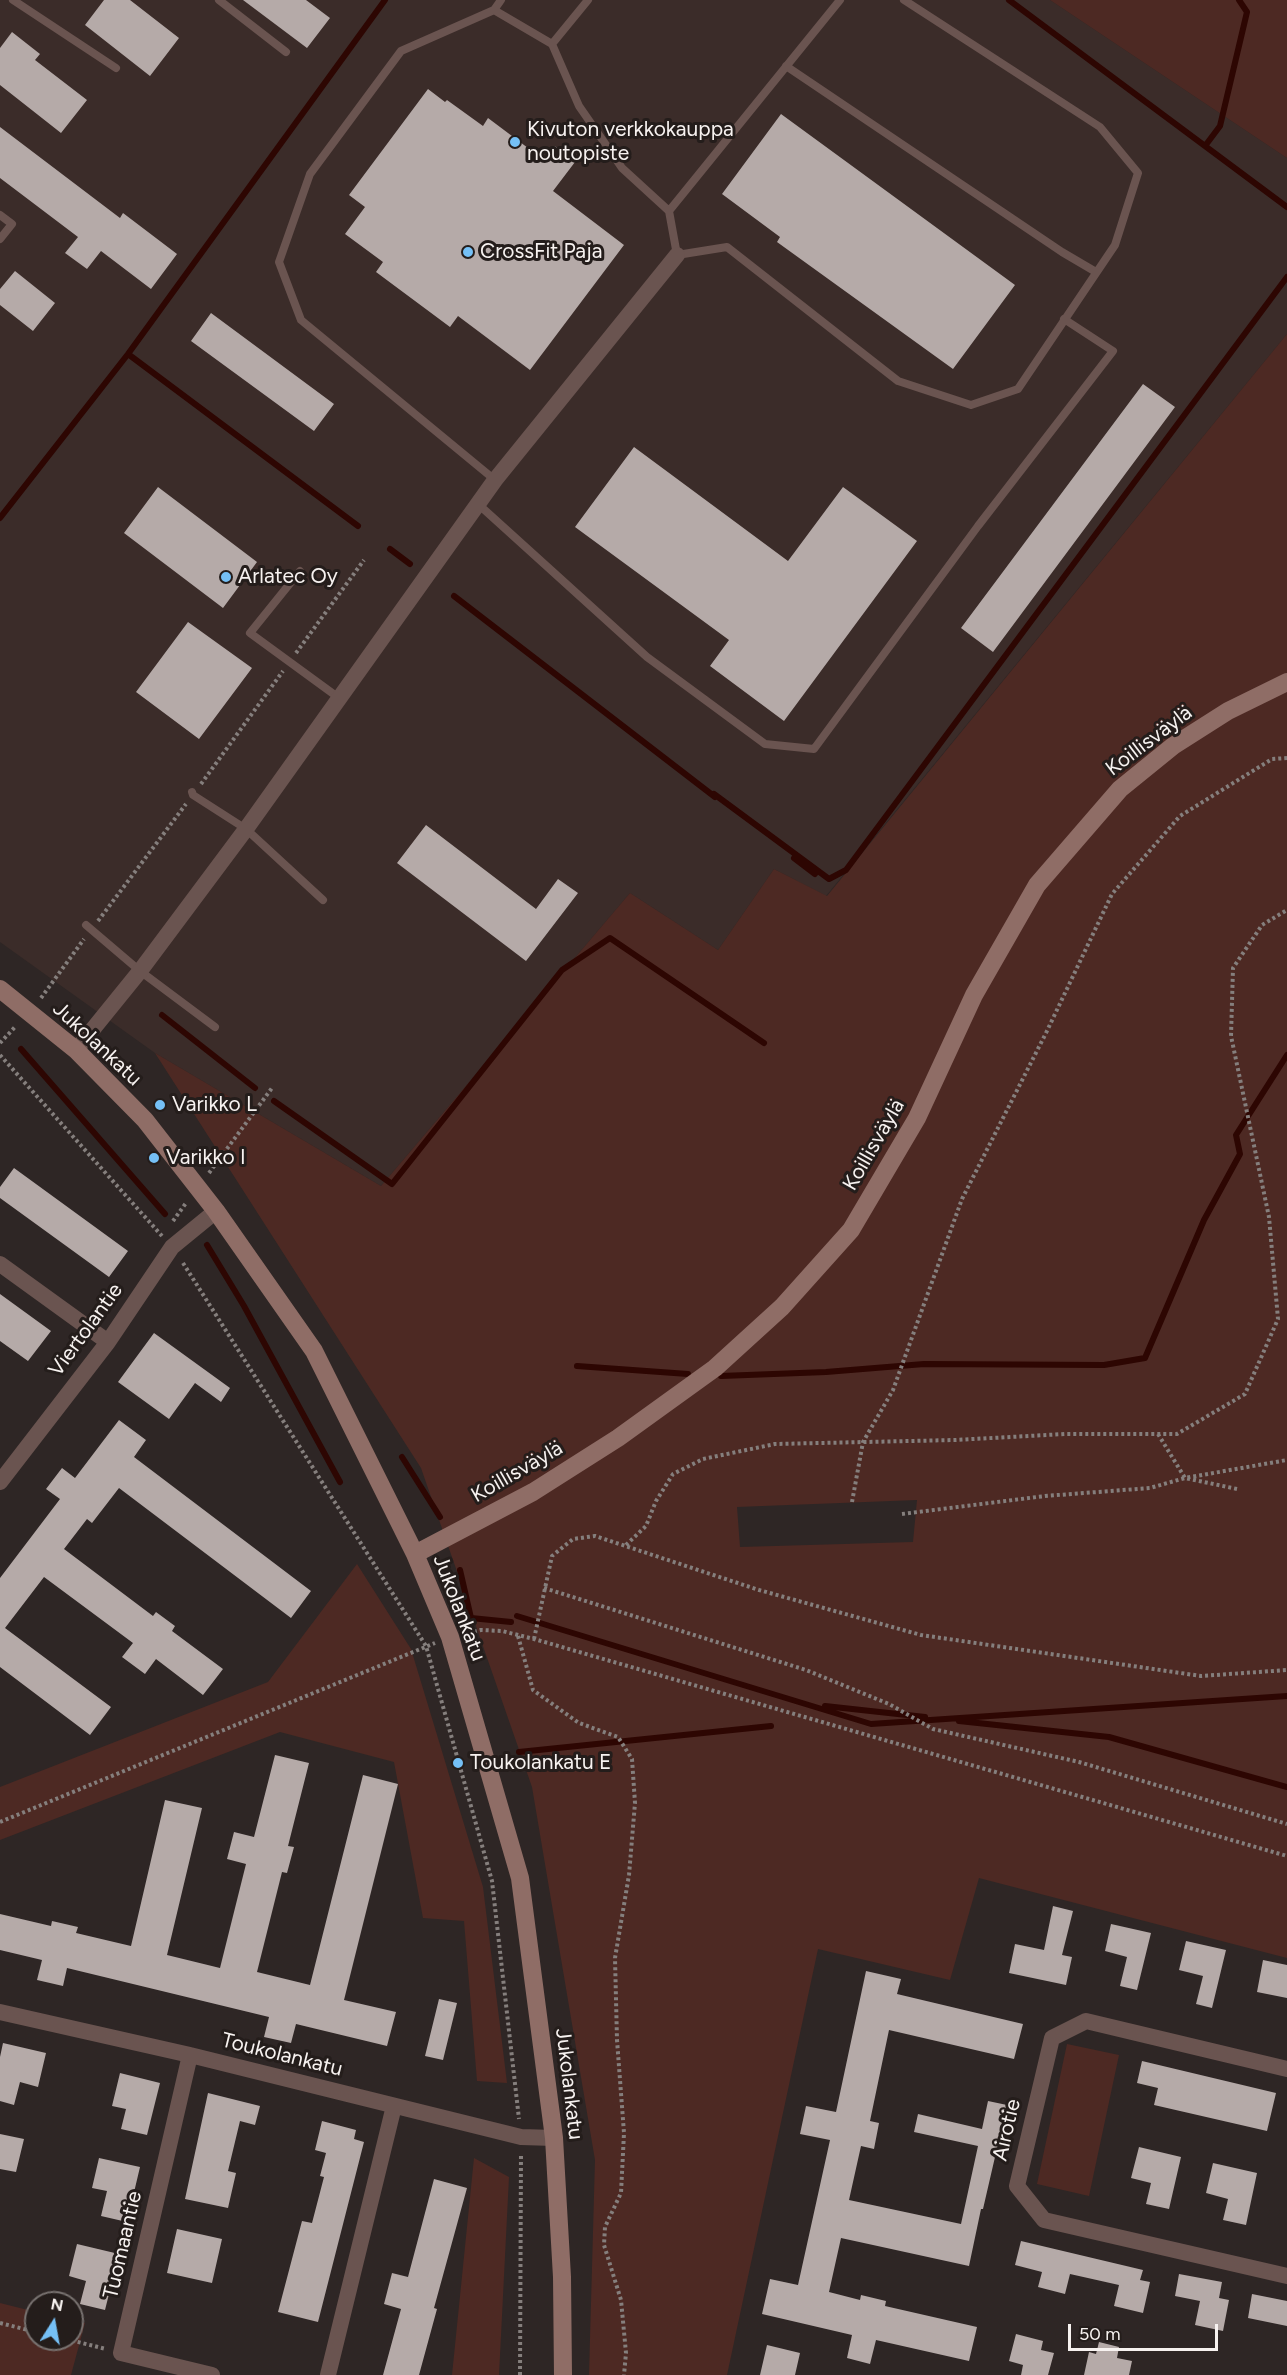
<!DOCTYPE html>
<html>
<head>
<meta charset="utf-8">
<style>
	body { margin:0 }
	#map { position:relative; width:1287px; height:2375px; overflow:hidden; background:#2e2625; font-family:Figtree,sans-serif }
	canvas { display:block }
	.north { position:absolute; left:24px; top:2291px; width:60px; height:60px; box-sizing:border-box; background:#241d1b; border:2px solid #787270; border-radius:50%; rotate:11deg; font-size:16px; font-weight:700; line-height:24px; text-align:center; color:#f7f2f0 }
	.north::after { content:''; display:block; margin:auto; width:21px; height:27px; background:#75c0f6; clip-path:polygon(50% 0,100% 100%,50% 72%,0 100%) }
	.scale { position:absolute; left:1068px; top:2324px; width:150px; height:27px; box-sizing:border-box; border:3px solid #f7f2f0; border-top:0; padding-left:8px; font-size:18px; line-height:21px; white-space:nowrap; color:#f7f2f0; -webkit-text-stroke:4px #241d1b; paint-order:stroke }
</style>
</head>
<body>
<div id="map">
<canvas width="1287" height="2375"></canvas>
<div class="north">N</div>
<div class="scale">50 m</div>
</div>
<script>
const g = document.querySelector('canvas').getContext('2d');
g.lineJoin = 'round';
function paint(path, color) {
  g.fillStyle = color;
  g.fill(path, 'evenodd');
}
function poly(rows) {
  const path = new Path2D();
  for (const r of rows) {
    path.moveTo(r[0], r[1]);
    for (let i = 2; i < r.length; i += 2) path.lineTo(r[i], r[i + 1]);
  }
  return path;
}
function trace(path, color, width, dash) {
  g.strokeStyle = color;
  g.lineWidth = width;
  g.lineCap = dash ? 'butt' : 'round';
  g.setLineDash(dash || []);
  g.stroke(path);
}
function drawText(font, color, halo, rows, align = 'center') {
  g.font = font + ' Figtree,sans-serif';
  g.lineWidth = 6;
  g.setLineDash([]);
  g.textBaseline = 'middle';
  g.strokeStyle = halo;
  g.fillStyle = color;
  for (const [text, x, y, turn = 0] of rows) {
    g.save();
    g.translate(x, y);
    g.rotate((+turn || 0) * Math.PI / 180);
    g.textAlign = isNaN(turn) ? turn : align;
    if (halo) g.strokeText(text, 0, 0);
    g.fillText(text, 0, 0);
    g.restore();
  }
}
paint(poly([
	[0,0,1050,0,1287,158,1287,334,826,896,774,869,718,950,630,893,381,1186,155,1053,0,942]
]), '#3b2c29');
paint(poly([
	[1050,0,1287,0,1287,158],
	[1287,334,1287,1958,979,1878,950,1980,818,1949,727,2375,589,2375,595,2160,532,1787,421,1468,155,1053,381,1186,630,893,718,950,774,869,827,896],
	[917,1500,913,1542,740,1547,737,1507],
	[357,1564,411,1649,483,1887,507,2083,477,2081,464,1921,423,1918,394,1762,280,1732,0,1840,0,1787,268,1682],
	[1067,2044,1119,2055,1089,2196,1037,2184],
	[474,2158,509,2177,499,2375,452,2375],
	[0,2303,36,2312,36,2339,72,2339,72,2320,85,2323,71,2375,0,2375]
]), '#4d2923');
trace(poly([
	[1009,0,1287,207],
	[1205,146,1220,126,1247,12,1239,0],
	[128,354,358,526],
	[0,518,128,354,385,0],
	[390,549,410,564],
	[454,596,715,797],
	[714,794,829,879,846,870,1287,277],
	[794,858,815,874],
	[162,1015,255,1088],
	[21,1049,165,1214],
	[274,1101,392,1184,562,970,610,938,764,1043],
	[207,1245,244,1306,340,1482],
	[577,1366,688,1374],
	[721,1376,826,1372,924,1364,1104,1365,1145,1358,1204,1220,1240,1154,1236,1135,1287,1055],
	[402,1457,440,1517],
	[460,1570,471,1618,511,1622],
	[517,1616,871,1724,1287,1696],
	[825,1706,925,1717],
	[959,1721,1109,1737,1287,1787],
	[519,1752,771,1726]
]), '#2d0602', 6);
paint(poly([
	[104,0,130,0,179,38,150,76,85,25],
	[243,0,306,0,330,18,307,48],
	[12,32,40,54,35,60,87,100,61,133,0,85,0,48],
	[428,89,445,102,447,100,483,126,488,118,544,160,555,146,575,162,553,191,624,245,530,370,458,316,450,327,376,272,383,262,345,234,365,207,349,195],
	[781,114,1015,285,953,369,777,242,780,237,722,194],
	[0,127,120,218,123,213,177,254,151,289,101,251,87,269,65,253,78,237,0,178],
	[15,271,55,303,33,331,0,305,0,289],
	[211,313,334,404,314,431,191,341],
	[1143,384,1175,407,993,652,961,628],
	[634,447,788,561,843,487,917,541,784,721,710,666,729,640,575,527],
	[158,487,257,562,223,608,124,533],
	[188,622,252,668,199,739,136,692],
	[426,825,536,909,558,879,578,893,526,961,397,863],
	[14,1168,128,1251,109,1277,0,1198,0,1187],
	[0,1294,51,1331,28,1361,0,1341],
	[154,1333,230,1388,221,1402,195,1383,169,1419,118,1382],
	[119,1420,146,1440,134,1457,311,1591,291,1618,119,1488,92,1523,87,1519,64,1549,153,1616,156,1612,175,1626,172,1631,223,1669,203,1695,156,1659,145,1674,122,1657,133,1643,44,1577,5,1628,111,1707,90,1735,0,1667,0,1578,60,1499,46,1489,62,1468,75,1478],
	[275,1755,309,1763,288,1846,294,1847,287,1873,282,1872,257,1972,310,1985,363,1775,398,1784,344,2000,396,2012,387,2046,296,2024,291,2043,264,2037,269,2017,67,1968,63,1986,37,1980,42,1960,0,1950,0,1914,51,1926,52,1921,78,1927,76,1933,131,1946,165,1800,202,1808,167,1955,220,1968,246,1864,227,1859,234,1832,254,1837],
	[1053,1906,1073,1911,1062,1955,1072,1957,1066,1985,1009,1973,1015,1944,1044,1950],
	[1111,1924,1151,1933,1137,1990,1120,1986,1127,1957,1105,1951],
	[1186,1941,1226,1950,1212,2008,1196,2004,1203,1976,1179,1970],
	[1263,1960,1287,1965,1287,1998,1257,1992],
	[866,1971,901,1979,897,1994,1023,2024,1014,2059,889,2030,870,2121,879,2123,874,2149,861,2146,849,2200,961,2224,978,2146,914,2132,918,2114,982,2129,988,2101,1007,2105,983,2209,981,2209,969,2266,841,2238,829,2292,860,2300,861,2295,886,2301,885,2306,977,2327,969,2361,876,2340,870,2364,847,2358,852,2335,762,2314,770,2279,798,2285,830,2140,800,2134,806,2106,836,2112],
	[439,1999,457,2003,443,2060,425,2056],
	[3,2043,46,2053,38,2087,20,2082,14,2105,0,2101,0,2057],
	[1142,2061,1276,2093,1267,2131,1154,2105,1158,2088,1137,2083],
	[120,2073,160,2083,147,2135,121,2129,126,2109,112,2106],
	[208,2093,260,2106,255,2125,240,2121,228,2171,236,2173,228,2208,185,2199],
	[322,2121,356,2130,354,2139,364,2142,318,2322,278,2312,302,2221,312,2223,324,2177,320,2176,326,2153,315,2150],
	[0,2134,24,2139,16,2172,0,2169],
	[1139,2147,1181,2157,1169,2209,1146,2204,1151,2183,1131,2178],
	[99,2158,140,2167,127,2222,101,2216,107,2191,92,2188],
	[1213,2163,1257,2173,1246,2225,1223,2220,1228,2199,1206,2193],
	[434,2179,467,2188,434,2308,437,2309,419,2375,383,2375,401,2309,384,2304,392,2273,408,2277],
	[177,2229,222,2239,212,2283,167,2273],
	[1021,2241,1143,2270,1140,2280,1150,2282,1143,2313,1114,2306,1119,2285,1070,2274,1065,2294,1038,2287,1042,2272,1015,2265],
	[77,2244,119,2254,105,2310,80,2304,86,2281,69,2276],
	[1179,2274,1222,2282,1219,2298,1229,2300,1223,2331,1195,2325,1200,2301,1175,2296],
	[1252,2294,1287,2301,1287,2326,1248,2318],
	[1016,2334,1043,2341,1041,2350,1054,2353,1048,2375,1021,2375,1023,2365,1009,2361],
	[1099,2342,1119,2347,1117,2358,1132,2361,1129,2375,1084,2375,1089,2352,1096,2354],
	[767,2345,800,2353,795,2375,760,2375]
]), '#b5aaa8');
trace(poly([
	[296,653,364,560],
	[201,784,283,671],
	[98,921,186,804],
	[41,998,84,939],
	[0,1043,16,1026],
	[0,1055,162,1236],
	[209,1173,272,1088],
	[173,1221,186,1203],
	[183,1263,426,1646,492,1881,519,2119],
	[1158,1434,1185,1478,1287,1460],
	[852,1502,863,1442,893,1390,962,1199,1046,1033,1112,894,1180,816,1272,759,1287,758],
	[902,1514,1045,1496,1150,1488,1185,1478,1237,1489],
	[626,1545,646,1526,656,1501,673,1474,703,1459,775,1444,955,1440,1065,1434,1177,1434,1245,1394,1278,1319,1269,1217,1231,1036,1233,968,1262,925,1287,910],
	[544,1588,806,1670,889,1704,933,1729,1079,1762,1287,1824],
	[468,1633,481,1630,502,1631,534,1639,1287,1856],
	[518,1636,533,1690,579,1723,618,1737,632,1759,635,1803,629,1875,615,1958,617,2040,624,2133,621,2193,605,2227,604,2245,621,2300,626,2353,624,2375],
	[534,1639,552,1556,573,1539,595,1536,759,1590,921,1635,1201,1676,1287,1670],
	[0,1822,435,1643],
	[0,2323,36,2332],
	[66,2339,106,2349],
	[520,2375,521,2154]
]), '#857f7d', 4, [3, 3]);
trace(poly([
	[13,0,116,68],
	[219,0,286,52],
	[494,10,501,0],
	[552,44,588,0],
	[786,66,1062,252,1096,272],
	[669,211,840,0],
	[0,215,12,224,0,239],
	[495,480,301,320,279,262,310,174,401,51,494,10,552,44,579,106,622,168,669,211,677,255,727,247,898,381,971,405,1018,389,1115,245,1138,173,1100,127,904,0],
	[478,504,647,657,765,744,814,749,978,526,1113,351,1064,319],
	[300,571,250,633,339,698],
	[192,792,193,795,246,829,323,900],
	[86,925,140,971,215,1027]
]), '#6a5450', 8);
trace(poly([
	[76,1050,140,971,246,829,495,480,677,255],
	[0,1264,108,1342],
	[0,1482,108,1342,172,1247,216,1211],
	[0,2012,190,2055,521,2137,554,2138],
	[190,2055,121,2353,212,2375],
	[1287,2069,1086,2021,1052,2038,1017,2186,1044,2220,1287,2276],
	[328,2375,394,2106]
]), '#6a5450', 16);
trace(poly([
	[0,989,76,1050,145,1120,216,1211,314,1351,415,1554,450,1637,520,1878,554,2138,562,2277,563,2375],
	[415,1554,533,1492,618,1438,715,1368,782,1307,851,1230,917,1118,974,995,1037,885,1120,789,1173,746,1228,711,1287,682]
]), '#8f6d66', 18);
for (const [x, y, r, color] of [
	[515,142,6,"#75c0f6"],
	[468,252,6,"#75c0f6"],
	[226,577,6,"#75c0f6"],
	[160,1105,6,"#75c0f6"],
	[154,1158,6,"#75c0f6"],
	[458,1763,6,"#75c0f6"]
]) {
  const dot = new Path2D();
  dot.arc(x, y, r, 0, 2 * Math.PI);
  g.fillStyle = color;
  g.fill(dot);
  trace(dot, '#241d1b', 2);
}
drawText('21px', '#f7f2f0', '#241d1b', [
	["Kivuton verkkokauppa",527,130],
	["noutopiste",527,154],
	["CrossFit Paja",480,252],
	["Arlatec Oy",238,577],
	["Varikko L",172,1105],
	["Varikko I",166,1158],
	["Toukolankatu E",470,1763]
], 'left');
drawText('21px', '#f7f2f0', '#241d1b', [
	["Koillisväylä",1149,741,-37],
	["Jukolankatu",97,1044,43],
	["Koillisväylä",874,1145,-60],
	["Viertolantie",86,1330,-54],
	["Koillisväylä",517,1472,-30],
	["Jukolankatu",459,1608,69],
	["Toukolankatu",282,2055,14],
	["Jukolankatu",569,2084,83],
	["Airotie",1007,2130,-77],
	["Tuomaantie",123,2245,-77]
]);
</script>
</body>
</html>
